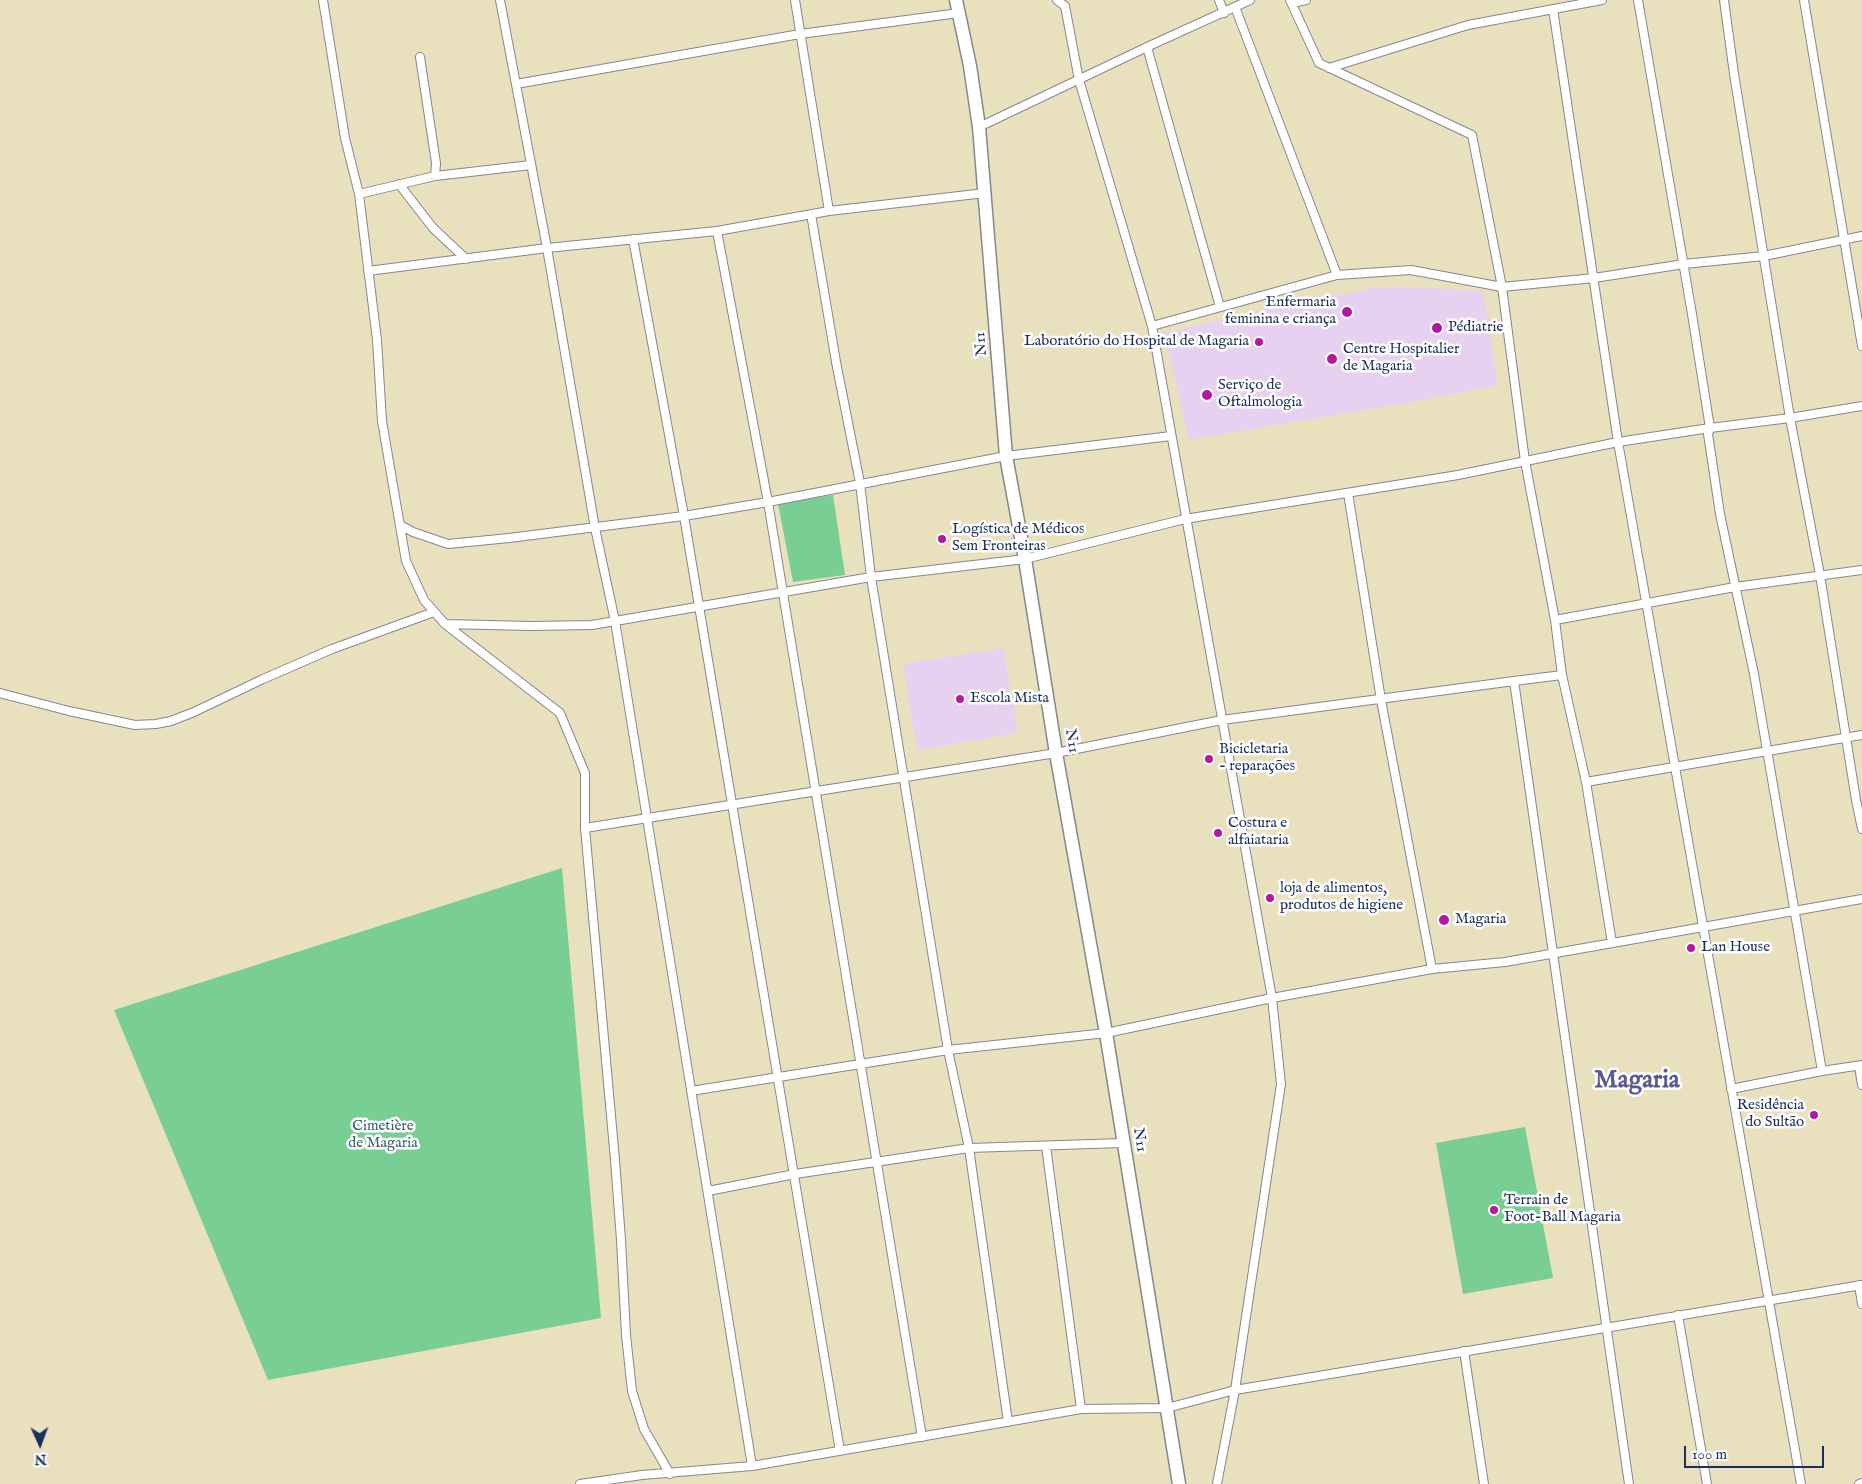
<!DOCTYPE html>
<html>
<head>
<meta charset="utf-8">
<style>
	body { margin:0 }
	#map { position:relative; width:1862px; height:1484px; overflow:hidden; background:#e9e0bd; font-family:"IM FELL English",serif }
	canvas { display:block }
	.north { position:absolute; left:15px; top:1419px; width:50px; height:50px; -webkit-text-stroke:4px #fff; paint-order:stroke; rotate:178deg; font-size:14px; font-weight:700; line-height:20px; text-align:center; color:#1b2f5e }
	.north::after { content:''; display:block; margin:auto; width:18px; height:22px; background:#1b2f5e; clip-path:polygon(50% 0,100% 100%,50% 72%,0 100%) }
	.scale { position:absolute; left:1684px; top:1446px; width:140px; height:22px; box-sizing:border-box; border:2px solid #1b2f5e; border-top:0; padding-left:6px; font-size:15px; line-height:18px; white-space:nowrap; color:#1b2f5e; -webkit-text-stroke:4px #fff; paint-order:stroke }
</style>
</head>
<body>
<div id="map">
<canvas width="1862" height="1484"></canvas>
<div class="north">N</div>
<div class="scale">100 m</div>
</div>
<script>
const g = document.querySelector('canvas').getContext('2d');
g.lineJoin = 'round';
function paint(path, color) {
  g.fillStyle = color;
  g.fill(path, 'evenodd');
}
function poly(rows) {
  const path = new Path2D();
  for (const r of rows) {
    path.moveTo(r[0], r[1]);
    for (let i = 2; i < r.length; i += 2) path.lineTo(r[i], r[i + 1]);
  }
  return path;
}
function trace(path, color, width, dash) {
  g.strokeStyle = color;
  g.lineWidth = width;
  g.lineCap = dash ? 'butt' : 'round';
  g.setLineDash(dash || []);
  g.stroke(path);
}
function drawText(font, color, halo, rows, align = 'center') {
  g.font = font + ' "IM FELL English",serif';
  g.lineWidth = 5;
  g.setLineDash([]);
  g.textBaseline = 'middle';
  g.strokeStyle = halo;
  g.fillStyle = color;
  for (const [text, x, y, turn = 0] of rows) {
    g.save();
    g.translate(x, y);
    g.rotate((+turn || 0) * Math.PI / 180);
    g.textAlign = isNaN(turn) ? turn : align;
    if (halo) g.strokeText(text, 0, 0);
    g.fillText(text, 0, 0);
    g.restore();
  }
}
paint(poly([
	[1408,287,1483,291,1498,385,1418,401,1189,440,1164,333,1277,307,1374,288],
	[1003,648,1018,733,917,750,903,664]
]), '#e6d2f0');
paint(poly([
	[833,495,845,575,793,582,778,504],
	[562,868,601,1318,268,1380,114,1010],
	[1525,1127,1553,1278,1463,1294,1436,1143]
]), '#79cf93');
const minor = poly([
	[323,0,345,138,359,194,377,340,382,421,406,561,424,600,445,624,560,713,585,773,585,828,615,1160,621,1240,626,1335,632,1391,644,1429,670,1474],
	[500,0,547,248,595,528,615,621,752,1466],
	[795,0,829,211],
	[1057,0,1065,6,1079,80,1152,326,1272,998,1281,1084,1235,1390,1217,1484],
	[1219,0,1224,13],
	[1638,0,1692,314,1710,428,1708,434,1720,514,1754,674,1822,1071],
	[1724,0,1734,74,1790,418,1820,575,1856,800,1862,829],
	[1804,0,1862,346],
	[1292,3,1306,0],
	[1235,7,1337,275],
	[1553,9,1618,442,1801,1484],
	[1147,47,1220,307],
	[420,57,436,163,435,176],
	[1329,68,1468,25,1602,0],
	[516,84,800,34,959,13],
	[979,127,1147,47,1250,0],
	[399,184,433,228,466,259],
	[359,194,435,176,531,165],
	[811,214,836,362,860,483,871,577,948,1050,969,1148,1008,1422],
	[717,231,768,502,922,1437],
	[633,239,684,516,840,1451],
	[368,271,547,248,717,231,829,211,985,193],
	[1152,326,1337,275,1411,270,1502,287,1472,135,1319,63,1290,0],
	[1348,493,1381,700,1432,969],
	[400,525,413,532,448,544,509,538,684,516,768,502,1006,456,1171,436],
	[1555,620,1735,587,1862,570],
	[445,624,531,626,592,625,871,577,1025,559,1185,519,1458,475,1618,442,1710,428,1790,418,1862,406],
	[1514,681,1562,675],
	[0,693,69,711,135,725,156,724,171,721,194,712,263,679,332,649,434,612],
	[1586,782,1862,735],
	[585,828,1056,753,1222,720,1514,681,1629,1484],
	[1612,943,1586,782,1562,675,1555,620,1525,461,1502,287,1594,278,1684,264,1764,256,1862,236],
	[1859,1066,1862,1085],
	[1731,1089,1822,1071,1862,1065],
	[691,1091,948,1050,1106,1033,1272,998,1432,969,1505,962,1862,899],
	[1046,1146,1081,1409],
	[708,1191,795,1174,969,1148,1122,1143],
	[1859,1285,1862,1304],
	[1678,1315,1707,1484],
	[1464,1351,1484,1484],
	[580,1484,642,1475,752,1466,1081,1409,1167,1408,1235,1390,1862,1285],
	[1859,1484,1862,1483]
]);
const primary = poly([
	[956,0,970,66,979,127,1006,456,1025,559,1056,753,1106,1033,1179,1484]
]);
trace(minor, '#82888e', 10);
trace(primary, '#82888e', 15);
trace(minor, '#fff', 8);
trace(primary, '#fff', 12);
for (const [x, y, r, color] of [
	[1347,312,6,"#b5179e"],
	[1437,328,6,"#b5179e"],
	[1259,342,5,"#b5179e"],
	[1332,359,6,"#b5179e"],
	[1207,395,6,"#b5179e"],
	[942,539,5,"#b5179e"],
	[960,699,5,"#b5179e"],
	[1209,759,5,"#b5179e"],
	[1218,833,5,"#b5179e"],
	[1270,898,5,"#b5179e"],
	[1444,920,6,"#b5179e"],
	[1691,948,5,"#b5179e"],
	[1814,1115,5,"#b5179e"],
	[1494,1210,5,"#b5179e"]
]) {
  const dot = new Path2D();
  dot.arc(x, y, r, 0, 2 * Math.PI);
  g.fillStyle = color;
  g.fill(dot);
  trace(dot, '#fff', 2);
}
drawText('15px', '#1b2f5e', '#fff', [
	["Enfermaria",1336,303,"right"],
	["feminina e criança",1336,320,"right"],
	["Pédiatrie",1448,328],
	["Laboratório do Hospital de Magaria",1249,342,"right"],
	["Centre Hospitalier",1343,350],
	["de Magaria",1343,367],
	["Serviço de",1218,386],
	["Oftalmologia",1218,403],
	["Logística de Médicos",952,530],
	["Sem Fronteiras",952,547],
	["Escola Mista",970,699],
	["Bicicletaria",1219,750],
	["- reparações",1219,767],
	["Costura e",1228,824],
	["alfaiataria",1228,841],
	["loja de alimentos,",1280,889],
	["produtos de higiene",1280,906],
	["Magaria",1455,920],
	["Lan House",1701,948],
	["Residência",1804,1106,"right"],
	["do Sultão",1804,1123,"right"],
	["Terrain de",1504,1201],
	["Foot-Ball Magaria",1504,1218]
], 'left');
drawText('15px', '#1b2f5e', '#fff', [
	["N11",982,344,-95],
	["N11",1071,741,81],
	["N11",1139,1140,81]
]);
drawText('15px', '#375f6e', '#fff', [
	["Cimetière",383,1127],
	["de Magaria",383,1144]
]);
drawText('bold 25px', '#5c5b91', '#fff', [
	["Magaria",1637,1082]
]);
</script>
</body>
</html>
